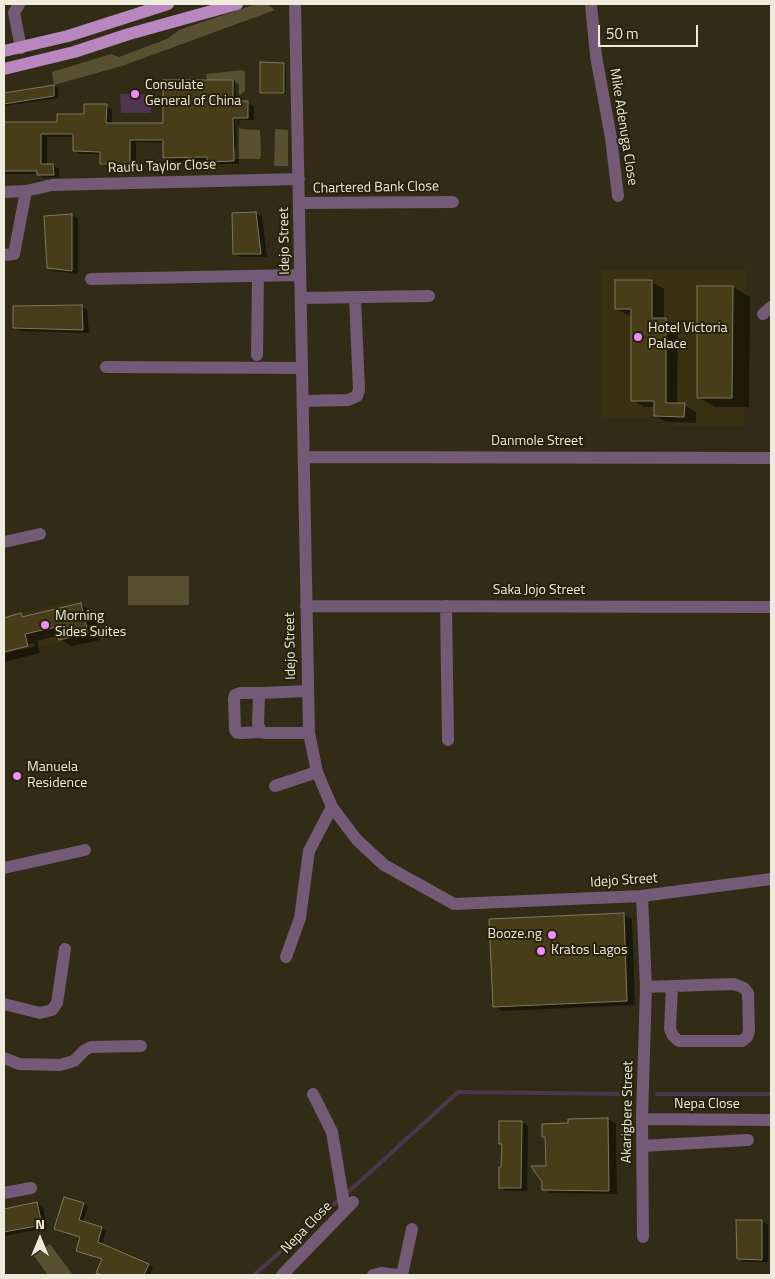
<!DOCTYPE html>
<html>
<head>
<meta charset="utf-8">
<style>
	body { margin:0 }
	#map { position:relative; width:775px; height:1279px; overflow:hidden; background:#322b15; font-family:"Titillium Web",sans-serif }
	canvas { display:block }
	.frame { position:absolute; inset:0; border:5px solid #eeeadc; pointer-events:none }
	.north { position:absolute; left:15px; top:1214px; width:50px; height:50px; -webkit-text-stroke:4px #28210b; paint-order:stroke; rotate:0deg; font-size:14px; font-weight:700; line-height:20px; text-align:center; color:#eeeadc }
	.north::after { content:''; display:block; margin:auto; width:18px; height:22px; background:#eeeadc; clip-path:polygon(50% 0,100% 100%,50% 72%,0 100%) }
	.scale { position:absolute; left:598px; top:25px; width:100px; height:22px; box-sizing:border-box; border:2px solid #eeeadc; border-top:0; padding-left:6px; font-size:15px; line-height:18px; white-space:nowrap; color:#eeeadc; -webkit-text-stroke:4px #28210b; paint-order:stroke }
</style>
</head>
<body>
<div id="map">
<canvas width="775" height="1279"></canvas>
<div class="frame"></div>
<div class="north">N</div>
<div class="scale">50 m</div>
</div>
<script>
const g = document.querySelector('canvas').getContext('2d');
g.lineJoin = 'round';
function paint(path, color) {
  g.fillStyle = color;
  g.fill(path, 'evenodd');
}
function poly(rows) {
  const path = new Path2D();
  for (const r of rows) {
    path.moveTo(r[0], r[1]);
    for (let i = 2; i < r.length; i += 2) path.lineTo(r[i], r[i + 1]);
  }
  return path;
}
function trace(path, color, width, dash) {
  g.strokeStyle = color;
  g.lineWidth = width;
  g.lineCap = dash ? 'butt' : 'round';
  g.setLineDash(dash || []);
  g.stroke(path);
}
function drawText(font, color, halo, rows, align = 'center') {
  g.font = font + ' "Titillium Web",sans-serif';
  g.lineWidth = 4;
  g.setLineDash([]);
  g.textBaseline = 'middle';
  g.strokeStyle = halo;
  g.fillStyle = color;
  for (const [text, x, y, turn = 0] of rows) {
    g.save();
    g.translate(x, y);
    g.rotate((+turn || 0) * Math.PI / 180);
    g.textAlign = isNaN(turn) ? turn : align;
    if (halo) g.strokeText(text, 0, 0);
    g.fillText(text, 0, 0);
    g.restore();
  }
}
paint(poly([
	[601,270,746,270,744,426,674,426,674,417,601,417],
	[81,601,90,635,4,655,4,615]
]), '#393112');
paint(poly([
	[256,4,267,4,275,10,122,66,54,85,52,72,111,54,119,57,167,39,179,30],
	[242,70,245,72,245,91,237,97,236,101,235,80,207,80,206,74],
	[235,118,237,118,238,126,241,129,260,130,261,156,260,159,234,159,234,149,237,146],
	[275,129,288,130,288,166,274,166],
	[128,576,189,576,189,605,128,605],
	[50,1244,73,1275,48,1275,34,1256]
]), '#595032');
paint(poly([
	[120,94,151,94,151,113,121,113]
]), '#4e3651');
paint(poly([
	[284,64,286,65,286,94,263,94,261,92],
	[233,81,239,84,239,103,248,103,254,106,254,120,239,120,239,164,214,164,208,160,171,161,165,157,165,143,136,142,136,167,107,167,101,163,101,154,80,154,74,151,74,137,47,137,47,165,53,165,59,169,59,177,44,178,38,174,4,174,4,124,58,123,85,116,106,106,112,109,112,124,164,125],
	[54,86,58,88,58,98,4,106,4,93],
	[255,213,262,217,267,257,240,257,234,253],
	[72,215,78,219,78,274,55,271,48,267],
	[652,282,664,289,664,319,678,326,677,405,684,405,696,412,696,423,667,422,655,416,655,407,644,407,632,400,632,315,628,315,617,309],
	[733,287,750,297,749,407,715,407,698,397],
	[81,306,87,310,89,333,21,331,14,328],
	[81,605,93,612,100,640,72,646,60,639,59,635,37,641,40,653,4,662,4,653,35,646,34,643,4,651,4,619,21,615,26,618],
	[623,915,632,919,635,1005,502,1011,494,1006],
	[608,1119,616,1124,617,1194,551,1193,543,1189,547,1168,547,1138,543,1137,570,1125,569,1120],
	[500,1122,522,1122,528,1126,527,1191,506,1191,500,1187,503,1168,503,1145,500,1143],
	[37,1203,43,1207,47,1228,4,1236,4,1210],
	[84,1204,88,1207,83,1222,106,1230,102,1245,153,1267,150,1275,104,1275,98,1272,103,1259,77,1251,81,1237,60,1231],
	[737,1221,762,1221,768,1225,768,1262,745,1262,739,1258]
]), '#0007');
trace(poly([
	[657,1094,771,1094],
	[345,1195,458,1092,626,1094],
	[254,1275,340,1199]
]), '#4e3651', 4);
const building = poly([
	[260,62,284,63,284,93,260,93,260,62],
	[163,80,233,80,233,101,248,101,248,118,233,118,234,161,207,162,207,157,163,158,163,140,130,140,130,164,100,164,100,152,73,151,73,134,41,134,41,164,53,164,54,175,37,175,37,171,4,171,4,122,57,122,57,114,84,114,84,104,107,104,106,123,163,123,163,80],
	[54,85,54,96,4,104,4,93,54,85],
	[256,212,261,254,233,254,232,213,256,212],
	[72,214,72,271,47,268,44,216,72,214],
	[615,280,652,280,652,318,666,318,666,403,685,403,684,417,654,416,654,401,631,401,631,309,615,309,615,280],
	[697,286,733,286,732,398,697,398,697,286],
	[82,305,83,330,13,328,13,306,82,305],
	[81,603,88,633,59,640,56,627,25,634,28,646,4,652,4,618,21,613,22,617,81,603],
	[624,913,627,1001,493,1007,489,919,624,913],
	[608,1118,609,1191,542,1190,542,1182,531,1166,546,1166,545,1137,542,1137,542,1124,568,1123,568,1119,608,1118],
	[499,1121,522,1121,521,1188,499,1188,499,1167,501,1167,502,1144,499,1144,499,1121],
	[64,1197,84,1203,79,1220,102,1227,98,1242,149,1264,144,1275,103,1275,96,1273,102,1259,76,1251,80,1237,54,1229,64,1197],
	[37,1202,42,1225,4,1232,4,1209,37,1202],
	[736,1220,762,1220,762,1260,737,1259,736,1220]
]);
paint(building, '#473d18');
trace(building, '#807960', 1);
trace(poly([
	[19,4,14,13,21,48],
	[295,4,309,733,317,772,332,807,357,840,384,865,454,904,642,896,771,879],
	[591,4,596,56,611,138,618,196],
	[4,192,26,191],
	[299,203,453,202],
	[4,255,14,254,26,191,52,185,299,179],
	[91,279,300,275],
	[301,298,429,296],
	[763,314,771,307],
	[257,355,258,276],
	[106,367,302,368],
	[303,401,348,400,357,396,359,390,355,297],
	[304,457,771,458],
	[4,542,40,534],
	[306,606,771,607],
	[446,606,448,740],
	[307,691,261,693,259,696,258,724,261,732,266,733,309,733],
	[261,732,242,733,237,733,235,730,234,699,235,695,240,693,261,693],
	[275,786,317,772],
	[4,868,85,850],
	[642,896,646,987,642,1119,643,1237],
	[286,957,300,918,309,851,332,807],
	[646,987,672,986,734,984,744,988,748,993,749,1031,747,1037,742,1041,679,1041,673,1036,670,1029,672,986],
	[4,1004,40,1013,52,1010,57,1003,65,949],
	[4,1058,19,1064,60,1065,74,1061,85,1050,91,1047,141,1046],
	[313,1094,332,1132,345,1210],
	[642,1119,771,1120],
	[642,1146,748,1140],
	[4,1193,31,1188],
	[282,1275,353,1202],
	[373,1275,381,1273,398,1275],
	[402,1275,412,1229]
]), '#735a76', 12);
trace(poly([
	[4,51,68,36,168,4],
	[4,69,74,52,129,34,237,4]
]), '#b987bf', 12);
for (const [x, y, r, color] of [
	[135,94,5,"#ed8cfa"],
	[638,337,5,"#ed8cfa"],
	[45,625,5,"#ed8cfa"],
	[17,776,5,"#ed8cfa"],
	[552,935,5,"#ed8cfa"],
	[541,951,5,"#ed8cfa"]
]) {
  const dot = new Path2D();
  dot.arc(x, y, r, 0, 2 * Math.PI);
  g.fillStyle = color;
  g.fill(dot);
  trace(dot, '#28210b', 2);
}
drawText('14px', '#eeeadc', '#28210b', [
	["Consulate",145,86],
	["General of China",145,102],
	["Hotel Victoria",648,329],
	["Palace",648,345],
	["Morning",55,617],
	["Sides Suites",55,633],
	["Manuela",27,768],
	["Residence",27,784],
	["Booze.ng",542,935,"right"],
	["Kratos Lagos",551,951]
], 'left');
drawText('14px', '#eeeadc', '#28210b', [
	["Mike Adenuga Close",623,127,81],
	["Raufu Taylor Close",162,167,-2],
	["Chartered Bank Close",376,188,-1],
	["Idejo Street",285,241,-91],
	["Danmole Street",537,442],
	["Saka Jojo Street",539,591],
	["Idejo Street",291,646,-91],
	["Idejo Street",624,881,-4],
	["Nepa Close",707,1105],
	["Akarigbere Street",628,1112,-89],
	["Nepa Close",307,1228,-46]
]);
</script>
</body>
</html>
